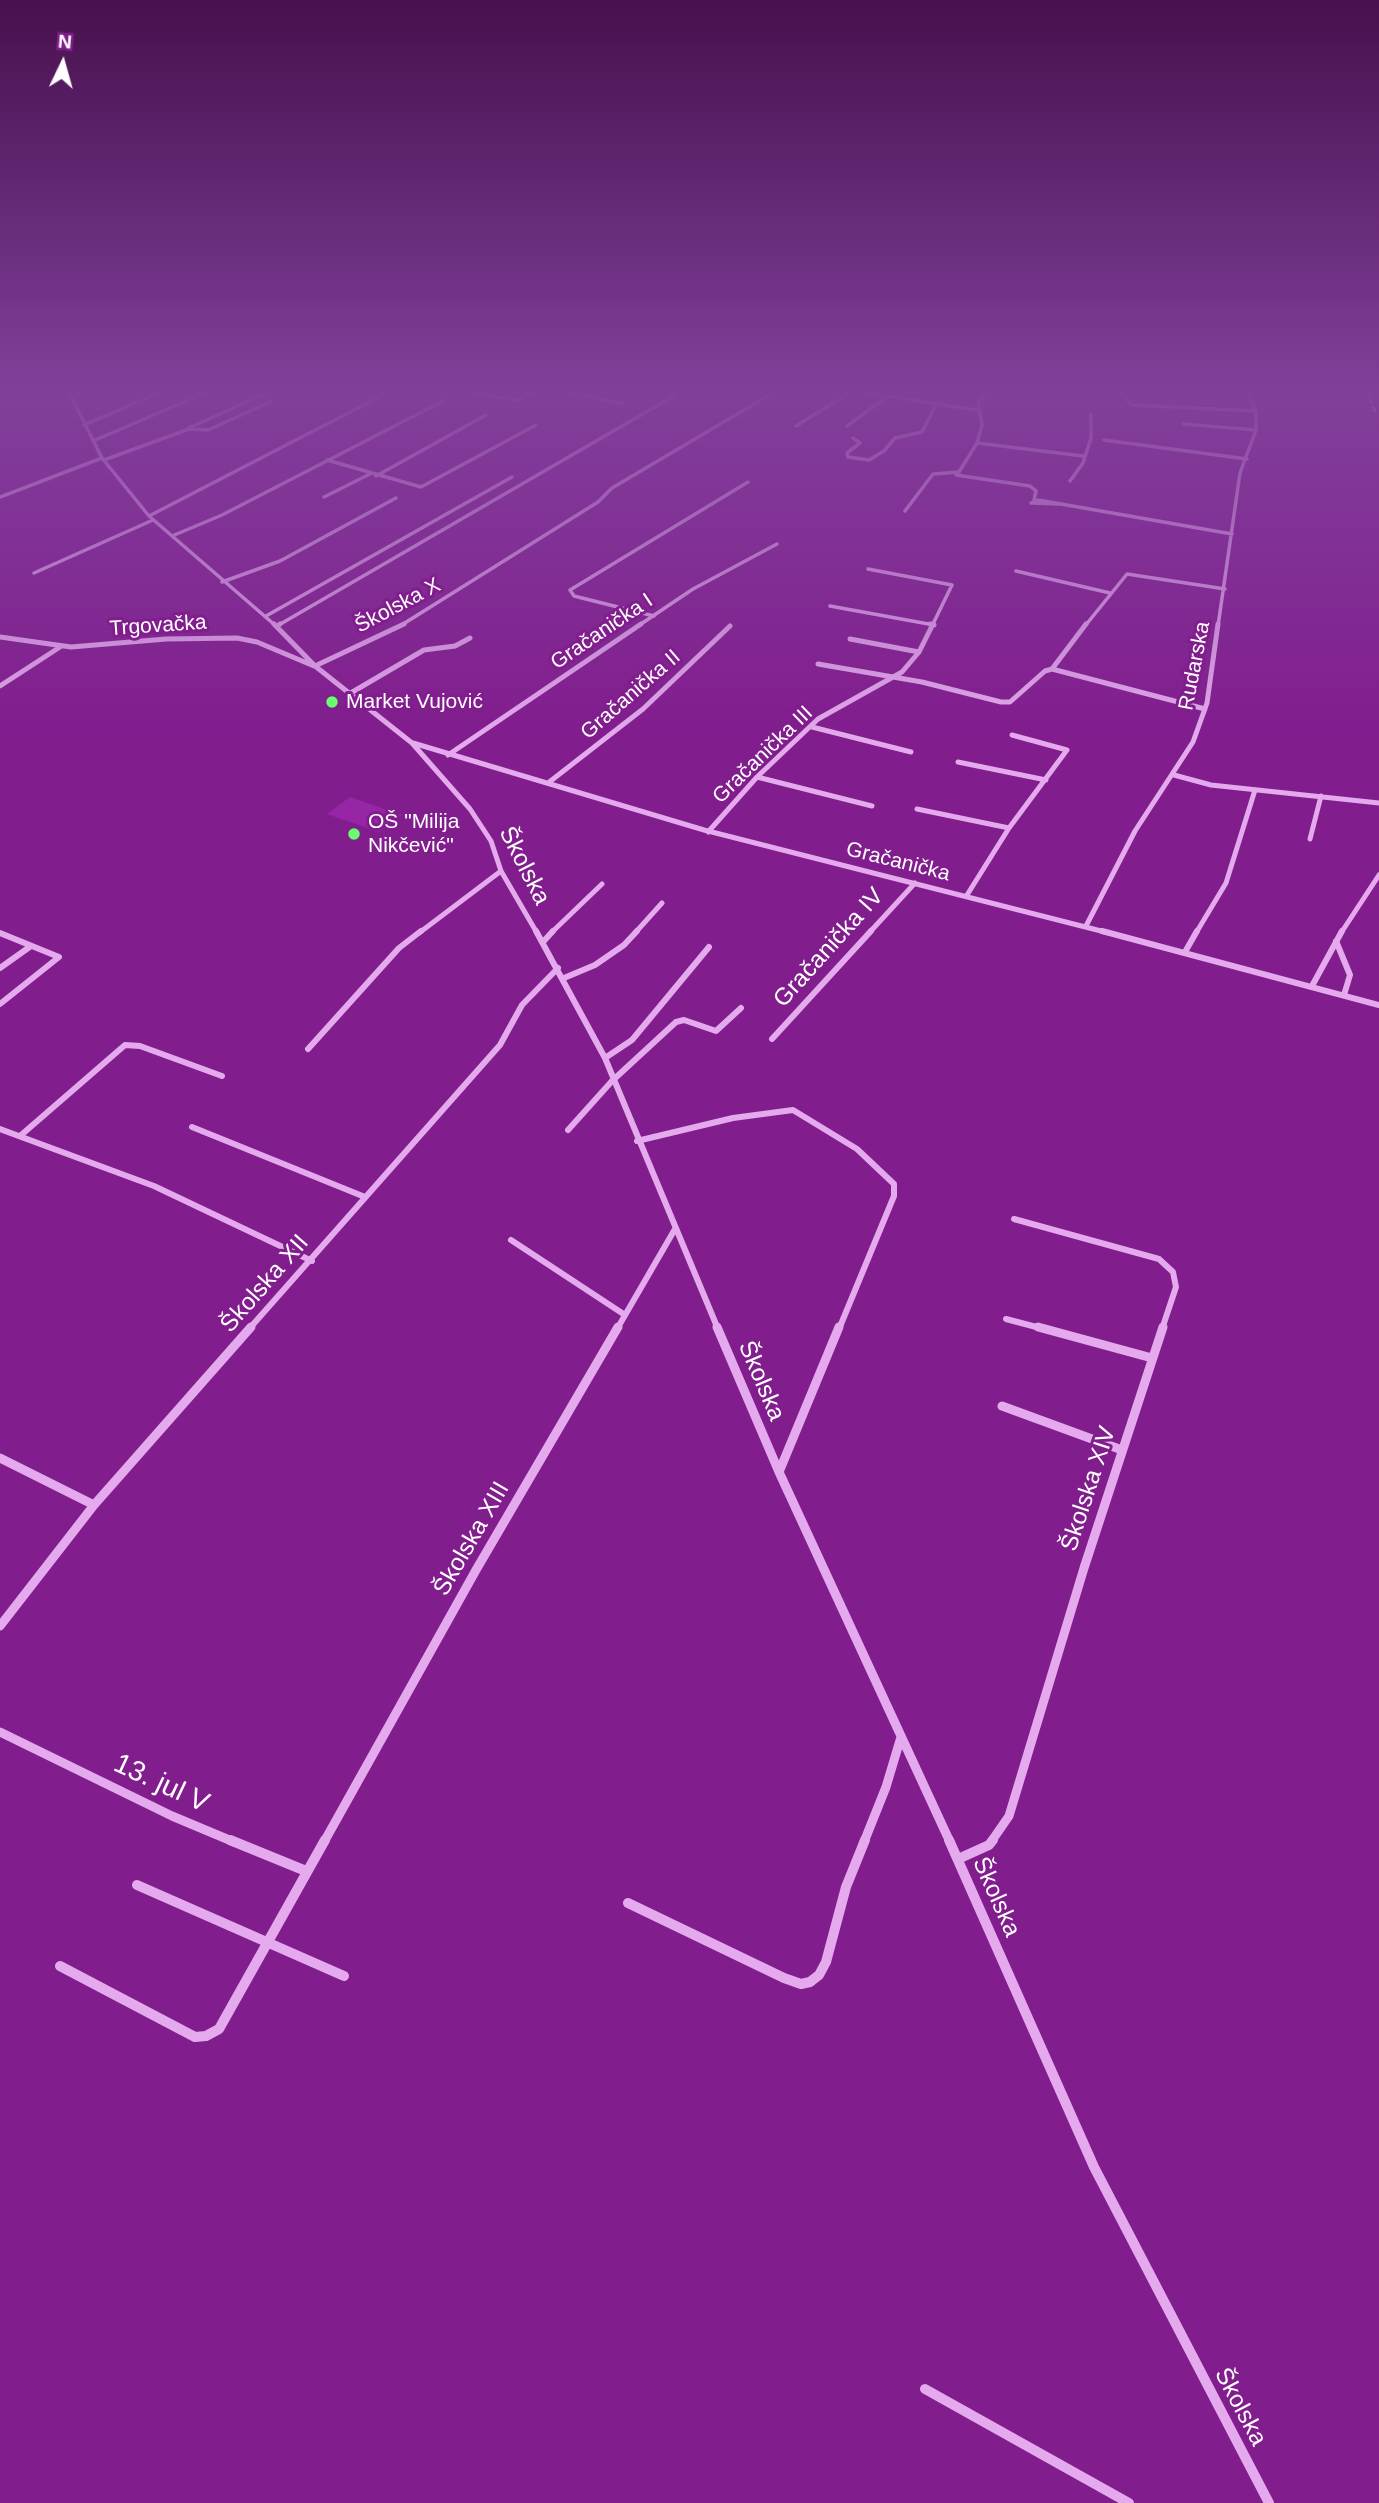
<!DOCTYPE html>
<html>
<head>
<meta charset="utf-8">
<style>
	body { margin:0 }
	#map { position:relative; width:1379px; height:2503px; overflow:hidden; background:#821d8e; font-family:Helvetica,sans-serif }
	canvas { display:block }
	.north { position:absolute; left:28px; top:28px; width:70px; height:70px; -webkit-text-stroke:5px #821d8e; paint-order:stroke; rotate:5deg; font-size:19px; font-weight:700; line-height:28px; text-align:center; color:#fff }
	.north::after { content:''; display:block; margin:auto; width:24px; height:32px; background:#fff; clip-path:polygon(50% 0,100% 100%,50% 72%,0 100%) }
</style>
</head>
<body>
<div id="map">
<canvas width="1379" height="2503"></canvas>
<div class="north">N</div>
</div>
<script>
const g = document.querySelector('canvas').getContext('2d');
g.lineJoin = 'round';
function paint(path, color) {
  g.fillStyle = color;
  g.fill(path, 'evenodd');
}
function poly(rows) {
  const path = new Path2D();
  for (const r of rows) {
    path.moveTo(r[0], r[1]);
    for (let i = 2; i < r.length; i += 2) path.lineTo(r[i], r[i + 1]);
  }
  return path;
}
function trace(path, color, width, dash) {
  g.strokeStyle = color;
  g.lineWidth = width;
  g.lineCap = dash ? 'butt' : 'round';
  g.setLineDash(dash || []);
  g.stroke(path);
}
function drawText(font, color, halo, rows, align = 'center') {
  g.font = font + ' Helvetica,sans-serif';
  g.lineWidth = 6;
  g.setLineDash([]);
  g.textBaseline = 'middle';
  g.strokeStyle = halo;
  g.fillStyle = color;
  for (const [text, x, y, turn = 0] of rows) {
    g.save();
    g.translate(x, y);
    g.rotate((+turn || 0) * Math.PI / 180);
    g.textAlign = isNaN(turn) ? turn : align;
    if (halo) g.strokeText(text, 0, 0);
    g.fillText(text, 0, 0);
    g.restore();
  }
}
paint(poly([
	[350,797,402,815,379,832,327,814]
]), '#9726a7');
trace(poly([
	[67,388,102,458,149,516,276,626],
	[444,388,517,400,543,388],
	[546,388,624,404],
	[834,388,977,410],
	[1027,388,1027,394],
	[1120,393,1132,405,1256,411],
	[1183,424,1256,430],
	[84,425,170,388],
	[796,426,852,391],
	[847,426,888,396],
	[189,428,277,388],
	[853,438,860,443,847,453,848,457,869,460,884,451,895,438,922,432,937,403],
	[1104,440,1247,459],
	[93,441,216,388],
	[977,443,1083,456],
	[104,460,189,429,208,430,272,401],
	[327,460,421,487,536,425],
	[956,475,1030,486,1036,491,1034,500],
	[376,476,486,415],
	[1070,481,1083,463,1091,438,1091,414],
	[0,497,102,458],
	[324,497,370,474],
	[1038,500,1061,504,1031,503,1038,500],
	[1061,504,1232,534],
	[905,511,933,474,959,472,977,443,982,425,978,401,988,391,997,388],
	[149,516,381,396],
	[172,536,222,515,445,400],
	[868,569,952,585,932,626],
	[1016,571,1110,593],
	[34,573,153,520],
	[222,582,280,561,396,498],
	[830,606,934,625],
	[266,616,512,477],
	[654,616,574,596,570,590,748,482],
	[277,626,672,397,675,388],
	[400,626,598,502,612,488,771,394,775,388],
	[638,626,693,589,777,544],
	[1085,626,1127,574,1225,589],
	[1218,626,1240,473,1256,430,1256,411,1245,388]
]), '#e5aaed', 3.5);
trace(poly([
	[274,624,315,666,412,743,470,809,491,841,501,871,537,933],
	[930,624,934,625],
	[277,626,280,624],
	[0,637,71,647,166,639,237,638,257,642,314,666],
	[850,639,919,652],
	[818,664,922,682,1001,702,1010,702,1045,671,1052,669,1205,709],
	[315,666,404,624],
	[1052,669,1086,624],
	[0,686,60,647],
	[349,694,424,650,455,646,470,638],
	[812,727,911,752],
	[413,743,704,830,1109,933],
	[448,755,641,624],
	[958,762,1046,780],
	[1174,775,1211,785,1379,803],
	[757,777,872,806],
	[548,783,643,709,730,626],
	[917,809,1009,828],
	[708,832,757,777,818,719,902,672,919,652,933,624],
	[1310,839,1321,796],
	[967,895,1009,828,1067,750,1012,735],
	[1086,926,1135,831,1193,742,1207,703,1218,624],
	[419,933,501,871],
	[551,933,602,884],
	[635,933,662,903],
	[869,933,915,883],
	[1196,933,1226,883,1255,790],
	[1341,933,1379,875]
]), '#e5aaed', 5);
trace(poly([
	[536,931,605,1058,718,1329],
	[1102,931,1379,1005],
	[0,933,59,957,0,1004],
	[1336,941,1350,975,1344,995],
	[543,942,553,931],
	[1185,952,1197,931],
	[0,968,31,946],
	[564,978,595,965,624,945,637,931],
	[1312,986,1342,931],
	[772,1039,871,931],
	[308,1049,399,948,421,931],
	[605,1058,632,1040,709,947],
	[192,1127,365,1197],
	[0,1129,154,1186,312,1261],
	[568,1130,612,1081,676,1022,684,1020,716,1031,741,1008],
	[20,1136,125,1045,140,1046,222,1076],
	[637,1141,733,1118,793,1110,857,1149,894,1184,894,1196,839,1329],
	[1014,1219,1159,1259,1173,1272,1176,1287,1162,1329],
	[511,1240,625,1315],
	[1006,1319,1044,1329],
	[249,1329,500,1045,522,1005,558,968],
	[617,1329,675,1229]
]), '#e5aaed', 6);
trace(poly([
	[717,1327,779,1472,950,1842],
	[1038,1327,1152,1358],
	[1002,1406,1122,1450],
	[0,1458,94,1505],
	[779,1472,839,1327],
	[0,1626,94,1505,251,1327],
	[0,1732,172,1816,234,1842],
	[324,1842,476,1570,618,1327],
	[864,1842,886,1787,901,1737],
	[991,1842,1009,1816,1084,1568,1163,1327]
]), '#e5aaed', 9);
trace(poly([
	[230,1840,306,1871],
	[949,1840,1094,2167,1269,2503],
	[958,1859,989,1845,993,1840],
	[137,1885,344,1976],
	[628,1903,784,1978,801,1984,810,1982,819,1975,826,1962,846,1887,865,1840],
	[60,1966,195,2037,206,2036,219,2029,325,1840],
	[925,2389,1129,2503]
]), '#e5aaed', 10);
trace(poly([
	[1367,388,1375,412]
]), '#fff', 2.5, [7, 2.5]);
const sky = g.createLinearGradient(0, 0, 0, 738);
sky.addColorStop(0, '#48104e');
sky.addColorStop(0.53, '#81409b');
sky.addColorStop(1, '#81409b00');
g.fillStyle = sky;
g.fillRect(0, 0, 1379, 738);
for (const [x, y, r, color] of [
	[332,702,7,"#68fd6e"],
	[354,834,7,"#68fd6e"]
]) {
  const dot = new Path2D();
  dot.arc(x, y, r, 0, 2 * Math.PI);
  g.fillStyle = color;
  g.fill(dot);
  trace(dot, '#821d8e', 2.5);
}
drawText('21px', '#fff', '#821d8e', [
	["Školska X",398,606,-28],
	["Trgovačka",158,626,-4],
	["Gračanička I",602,632,-34],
	["Rudarska",1195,666,-79],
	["Gračanička II",631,695,-41],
	["Gračanička III",763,755,-44],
	["Gračanička",898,862,14]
]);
drawText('21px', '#fff', '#821d8e', [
	["Market Vujović",346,702],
	["OŠ \"Milija",368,822],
	["Nikčević\"",368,846]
], 'left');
drawText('24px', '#fff', '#821d8e', [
	["Školska",524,866,63],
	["Gračanička IV",829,948,-48],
	["Školska XII",265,1284,-49],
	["Školska",761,1381,67],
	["Školska XIV",1089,1489,-72],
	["Školska XIII",472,1539,-60],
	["Školska",996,1897,66],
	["Školska",1240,2407,62]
]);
drawText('28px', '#fff', '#821d8e', [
	["13. jul V",161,1784,25]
]);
</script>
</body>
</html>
